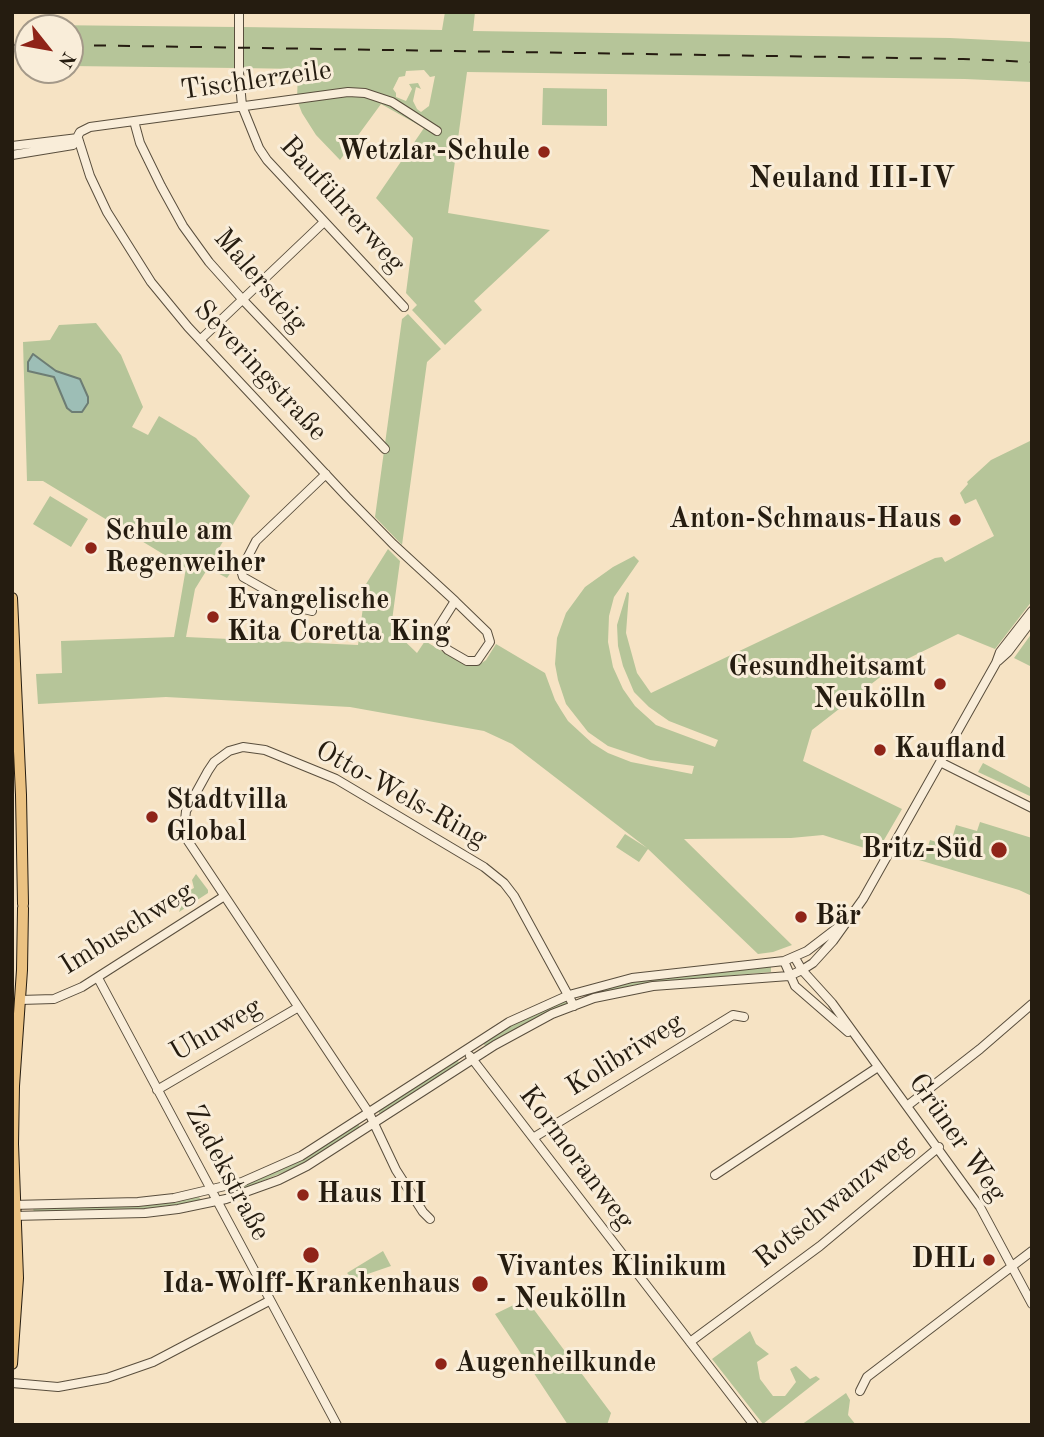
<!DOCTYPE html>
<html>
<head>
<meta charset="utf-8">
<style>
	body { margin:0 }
	#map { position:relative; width:1044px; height:1437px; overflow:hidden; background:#f6e3c4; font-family:"Old Standard TT",serif }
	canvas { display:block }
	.frame { position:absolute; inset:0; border:14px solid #251c10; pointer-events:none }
	.north { position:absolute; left:14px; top:14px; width:70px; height:70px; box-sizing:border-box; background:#f9edd9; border:2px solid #a49989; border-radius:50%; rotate:121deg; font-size:19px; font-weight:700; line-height:28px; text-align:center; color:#251c10 }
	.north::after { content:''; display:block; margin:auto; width:24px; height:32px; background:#8f2418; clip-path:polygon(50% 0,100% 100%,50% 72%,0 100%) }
</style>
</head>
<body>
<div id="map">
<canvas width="1044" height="1437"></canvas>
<div class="frame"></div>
<div class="north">N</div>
</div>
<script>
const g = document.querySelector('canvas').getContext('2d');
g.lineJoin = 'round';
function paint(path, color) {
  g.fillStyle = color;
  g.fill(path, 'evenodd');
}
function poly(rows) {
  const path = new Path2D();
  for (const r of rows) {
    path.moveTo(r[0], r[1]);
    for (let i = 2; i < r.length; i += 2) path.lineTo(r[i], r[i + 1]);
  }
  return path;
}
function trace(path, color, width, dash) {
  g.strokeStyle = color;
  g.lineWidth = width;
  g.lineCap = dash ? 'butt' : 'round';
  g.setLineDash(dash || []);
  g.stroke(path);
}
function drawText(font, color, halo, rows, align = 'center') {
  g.font = font + ' "Old Standard TT",serif';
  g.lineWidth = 6;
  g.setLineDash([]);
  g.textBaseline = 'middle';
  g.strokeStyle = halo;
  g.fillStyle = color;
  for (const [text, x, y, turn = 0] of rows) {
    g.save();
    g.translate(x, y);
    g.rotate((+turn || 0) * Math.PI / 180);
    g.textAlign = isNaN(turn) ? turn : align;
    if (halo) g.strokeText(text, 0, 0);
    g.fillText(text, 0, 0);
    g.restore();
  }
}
paint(poly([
	[445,12,475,12,473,31,950,38,1032,42,1032,82,965,79,467,72,448,213,550,230,474,301,482,310,445,345,412,310,417,305,406,293,413,238,376,198,424,128,381,104,340,160,316,135,302,113,297,100,298,69,241,68,242,27,442,30],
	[424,70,430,77,435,76,429,106,421,112,417,109,413,101,416,87,421,89,418,83,409,84,412,89,406,101,396,97,396,93,393,89,399,77,405,76,406,71],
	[45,25,236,27,236,68,70,66,70,28,45,28],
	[543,88,607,89,607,126,542,125],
	[408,314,441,349,427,362,402,545,375,517,402,319],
	[96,323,121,355,143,407,132,427,148,435,159,416,196,438,250,496,212,560,231,572,227,578,208,568,195,589,186,637,358,645,366,584,388,549,400,561,391,628,417,653,425,641,465,665,477,666,486,660,496,644,545,673,555,700,561,710,568,721,592,743,608,753,631,762,692,774,694,766,650,760,608,746,588,732,566,704,558,680,555,664,557,638,566,613,585,587,613,567,634,556,639,561,614,597,609,616,608,642,613,667,623,689,635,706,656,725,715,747,718,740,669,721,649,707,634,692,623,666,618,646,617,625,627,592,629,593,626,633,637,673,651,693,935,558,942,557,945,562,994,536,976,499,965,504,960,493,968,484,967,482,991,460,1032,440,1032,601,995,649,958,634,897,664,812,730,803,761,902,809,877,852,823,835,791,838,684,839,792,945,773,952,758,954,648,849,639,862,616,847,625,834,647,848,512,744,484,731,350,707,166,697,38,704,36,674,62,673,61,641,174,637,186,568,43,481,27,481,23,342,50,340,59,325],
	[50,496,88,519,71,547,33,524],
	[1032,633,1032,667,1014,658],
	[983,763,1032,789,1032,797,978,772],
	[980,822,1032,838,1032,896,1019,890,909,857,925,856,930,840,950,846,956,825,977,831],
	[196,874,208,890,208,893,179,912,186,892,194,888,192,880],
	[771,966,771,972,657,982,589,997,587,992,650,978],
	[565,1000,568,1002,567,1005,525,1024,486,1047,483,1043,520,1020],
	[457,1060,460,1064,381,1116,378,1111],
	[358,1124,361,1128,299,1166,227,1195,225,1190,275,1172,297,1161],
	[199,1197,202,1201,148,1209,34,1213,33,1208,172,1202],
	[383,1251,391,1266,353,1279,347,1273],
	[526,1299,611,1413,607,1425,568,1425,495,1314],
	[750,1331,756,1344,769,1354,757,1362,760,1379,773,1396,785,1396,796,1382,790,1369,796,1366,810,1379,816,1376,820,1379,763,1424,712,1359],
	[846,1393,850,1400,848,1415,856,1425,801,1425]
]), '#b6c599');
const water = poly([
	[33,354,56,371,80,379,88,397,88,403,82,412,72,412,67,408,54,377,28,371,28,362,33,354]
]);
paint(water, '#9dbeb6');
trace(water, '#6d7d74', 2);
const minor = poly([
	[239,12,239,72,242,106,259,148,267,160,404,307],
	[134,121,140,143,161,186,183,226,209,262,243,300,385,449],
	[78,138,90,176,107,212,151,282,188,327,347,497,393,544,455,601,487,632,490,642,477,661,467,661,448,650,437,638,438,628,455,601],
	[12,146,78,138],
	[12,155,73,145,80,132,90,127,348,92,365,93,392,102,437,131],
	[200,340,324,222],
	[312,611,296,607,243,577,241,570,256,541,326,474],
	[998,661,1008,652,1032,620],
	[940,762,1032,808],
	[795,958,802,970,832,1003,980,1207,1032,1304],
	[784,961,795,986,848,1032],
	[98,978,337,1425],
	[20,1000,54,999,82,987,223,897],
	[470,1056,754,1425],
	[157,1090,297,1008],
	[907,1106,980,1049,1032,1004],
	[533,1138,733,1015,744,1017],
	[715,1175,878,1067],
	[12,1205,138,1202,174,1198,242,1182,301,1156,509,1022,569,995,632,978,784,961,807,951,841,925],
	[12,1216,145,1213,178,1209,226,1199,279,1180,307,1166,495,1045,552,1014,594,998,653,986,789,976,802,970,813,963,833,941,863,899,996,663,1000,652,1032,611],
	[430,1219,423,1212,396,1170,369,1113,188,841,184,830,186,811,208,771,214,762,229,751,243,747,265,750,336,779,484,867,504,883,514,896,574,1006],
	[690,1342,820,1246,939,1147],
	[12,1383,58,1387,107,1378,153,1362,269,1301],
	[860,1391,867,1377,1032,1251]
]);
const major = poly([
	[12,598,21,795,23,904],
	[12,1364,18,1278,13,1144,14,1086,22,970,23,908]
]);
trace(minor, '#594e3d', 10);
trace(major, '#251c10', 12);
trace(minor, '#f9edd9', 8);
trace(major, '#ebc282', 10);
trace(poly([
	[12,45,28,45],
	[70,45,963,59,1032,62]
]), '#251c10', 2, [12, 12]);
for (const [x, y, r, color] of [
	[544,152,7,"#8f2418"],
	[955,520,7,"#8f2418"],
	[91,548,7,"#8f2418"],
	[213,617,7,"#8f2418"],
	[940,684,7,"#8f2418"],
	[880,750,7,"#8f2418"],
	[152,817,7,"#8f2418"],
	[999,850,9,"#8f2418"],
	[801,917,7,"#8f2418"],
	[303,1195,7,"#8f2418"],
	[311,1255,9,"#8f2418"],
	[989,1260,7,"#8f2418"],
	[480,1284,9,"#8f2418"],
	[441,1364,7,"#8f2418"]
]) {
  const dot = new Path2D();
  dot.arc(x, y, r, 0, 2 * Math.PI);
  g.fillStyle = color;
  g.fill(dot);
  trace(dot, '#f9edd9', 2.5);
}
drawText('28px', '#251c10', '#f9edd9', [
	["Tischlerzeile",256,81,-8],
	["Bauführerweg",342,205,48],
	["Malersteig",260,281,49],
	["Severingstraße",260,371,47],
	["Otto-Wels-Ring",401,795,29],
	["Imbuschweg",127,929,-32],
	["Uhuweg",216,1030,-30],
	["Kolibriweg",625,1055,-32],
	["Grüner Weg",957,1138,55],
	["Kormoranweg",576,1158,53],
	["Zadekstraße",227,1173,62],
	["Rotschwanzweg",834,1202,-39]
]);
drawText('bold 28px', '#251c10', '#f9edd9', [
	["Wetzlar-Schule",530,152,"right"],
	["Anton-Schmaus-Haus",941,520,"right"],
	["Schule am",105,532],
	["Regenweiher",105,564],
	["Evangelische",227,601],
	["Kita Coretta King",227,633],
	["Gesundheitsamt",926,668,"right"],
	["Neukölln",926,700,"right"],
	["Kaufland",894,750],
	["Stadtvilla",166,801],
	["Global",166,833],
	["Britz-Süd",983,850,"right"],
	["Bär",815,917],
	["Haus III",317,1195],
	["DHL",975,1260,"right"],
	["Vivantes Klinikum",496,1268],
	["- Neukölln",496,1300],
	["Ida-Wolff-Krankenhaus",311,1285,"center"],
	["Augenheilkunde",455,1364]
], 'left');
drawText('bold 30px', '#251c10', '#f9edd9', [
	["Neuland III-IV",852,179]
]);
</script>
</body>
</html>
